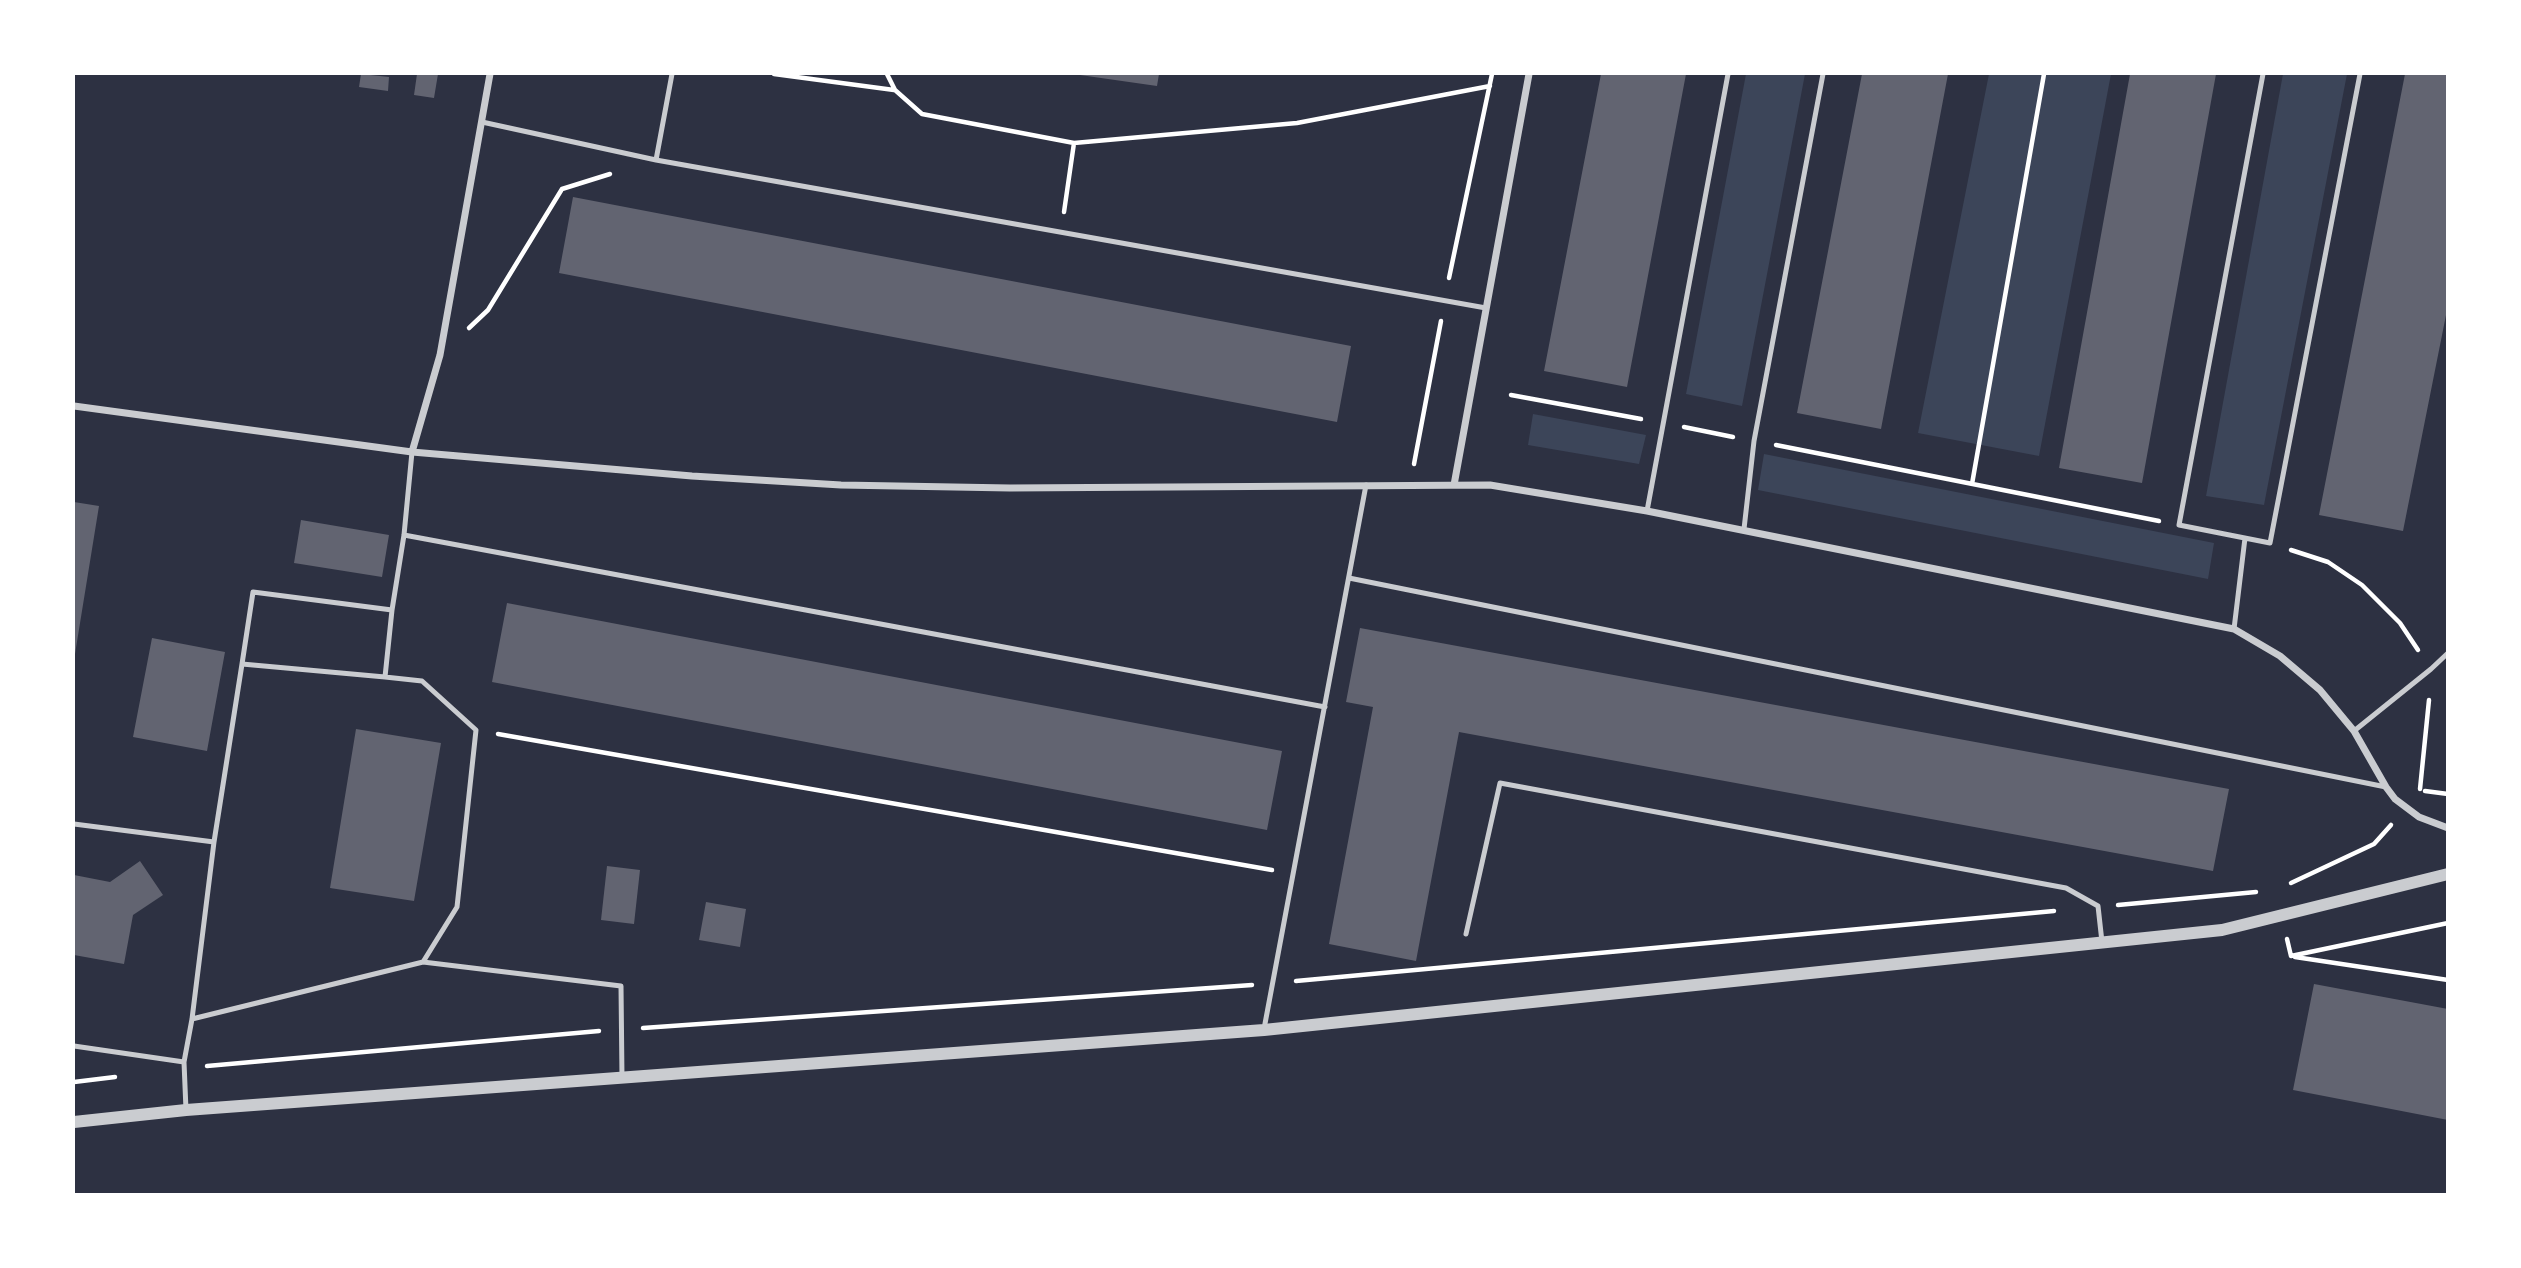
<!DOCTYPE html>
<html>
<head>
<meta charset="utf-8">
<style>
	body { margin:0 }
	#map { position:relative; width:2521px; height:1268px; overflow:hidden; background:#2d3142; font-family:"Fira Sans",sans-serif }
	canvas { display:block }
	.frame { position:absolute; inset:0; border:75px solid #fff; pointer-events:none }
</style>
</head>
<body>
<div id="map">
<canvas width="2521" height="1268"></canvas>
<div class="frame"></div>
</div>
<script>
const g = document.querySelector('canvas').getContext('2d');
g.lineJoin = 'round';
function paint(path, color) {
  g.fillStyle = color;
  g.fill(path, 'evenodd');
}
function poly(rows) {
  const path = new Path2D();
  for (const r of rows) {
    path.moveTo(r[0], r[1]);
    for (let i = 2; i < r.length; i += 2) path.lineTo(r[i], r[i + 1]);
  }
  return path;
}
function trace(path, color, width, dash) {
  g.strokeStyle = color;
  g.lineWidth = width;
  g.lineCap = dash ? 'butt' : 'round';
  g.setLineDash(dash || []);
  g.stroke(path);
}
paint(poly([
	[1746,74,1805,74,1742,406,1686,394],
	[1989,74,2111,74,2039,456,1918,433],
	[2283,74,2347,74,2264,505,2206,496],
	[1533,414,1646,435,1639,464,1528,445],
	[1764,454,2214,543,2208,579,1758,490]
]), '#3c4559');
paint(poly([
	[361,74,389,77,388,91,359,87],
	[417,74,438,74,434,98,414,95],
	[1073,74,1159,74,1157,86],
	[1601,74,1686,74,1627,387,1544,371],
	[1862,74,1948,74,1881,429,1797,413],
	[2130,74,2216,74,2142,483,2059,468],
	[2405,74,2448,74,2448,305,2403,531,2319,515],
	[573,197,1351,346,1337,422,559,273],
	[74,502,99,506,75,654,74,654],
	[301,520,389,535,382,577,294,563],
	[507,603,1282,751,1267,830,492,682],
	[1360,628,2229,789,2213,871,1459,732,1416,961,1329,944,1373,707,1346,702],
	[152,638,225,652,207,751,133,737],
	[356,729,441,743,414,901,330,888],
	[140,861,163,895,133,915,124,964,74,955,74,875,110,882],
	[607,866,640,870,634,924,601,920],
	[706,902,746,909,740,947,699,940],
	[2314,984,2448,1009,2448,1120,2293,1090]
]), '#626471');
trace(poly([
	[774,74,894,90],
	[887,74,895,90,922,114,1074,143,1064,212],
	[1074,143,1297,123,1490,86],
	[1449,278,1492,74],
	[469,328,488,310,562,189,610,174],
	[1511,395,1641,419],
	[1684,427,1733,437],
	[1776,445,2159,521],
	[1414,464,1441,321],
	[1972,484,2044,74],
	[2291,550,2328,562,2362,585,2400,623,2418,650],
	[498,734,1272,870],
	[2420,789,2429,700],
	[2425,791,2448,794],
	[2291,883,2374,844,2391,825],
	[2118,905,2256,892],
	[2287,939,2291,956,2448,923],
	[2295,957,2448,980],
	[1296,981,2054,911],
	[643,1028,1252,985],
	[207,1066,599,1031],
	[74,1082,115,1077]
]), '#fff', 4.5);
trace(poly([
	[2263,74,2179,525,2270,543,2360,74],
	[482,122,656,160,1486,308],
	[656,160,672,74],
	[1647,511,1728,74],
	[1744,529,1754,441,1823,74],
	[404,535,1325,707],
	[1349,578,2386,787],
	[2234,629,2245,538],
	[242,664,253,592,392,610],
	[385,677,422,681,476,730,457,907,423,962],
	[2354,731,2431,669,2448,653],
	[74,824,214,842],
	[1466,934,1500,783,2066,888,2098,906,2102,942],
	[192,1019,423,962,621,986,622,1078],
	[1264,1029,1366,485],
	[74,1046,184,1062],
	[186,1110,184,1062,192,1019,214,842,242,664,385,677,392,610,404,535,412,452]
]), '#caccd0', 5);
trace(poly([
	[74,406,412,452,692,476,841,485,1010,488,1490,485,1647,511,2234,629,2280,656,2320,690,2354,731,2386,787,2395,799,2419,817,2448,828],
	[412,452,440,355,490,74],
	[1454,485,1529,74]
]), '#caccd0', 7);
trace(poly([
	[74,1122,186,1110,1264,1030,2222,930,2448,874]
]), '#caccd0', 12);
</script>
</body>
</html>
